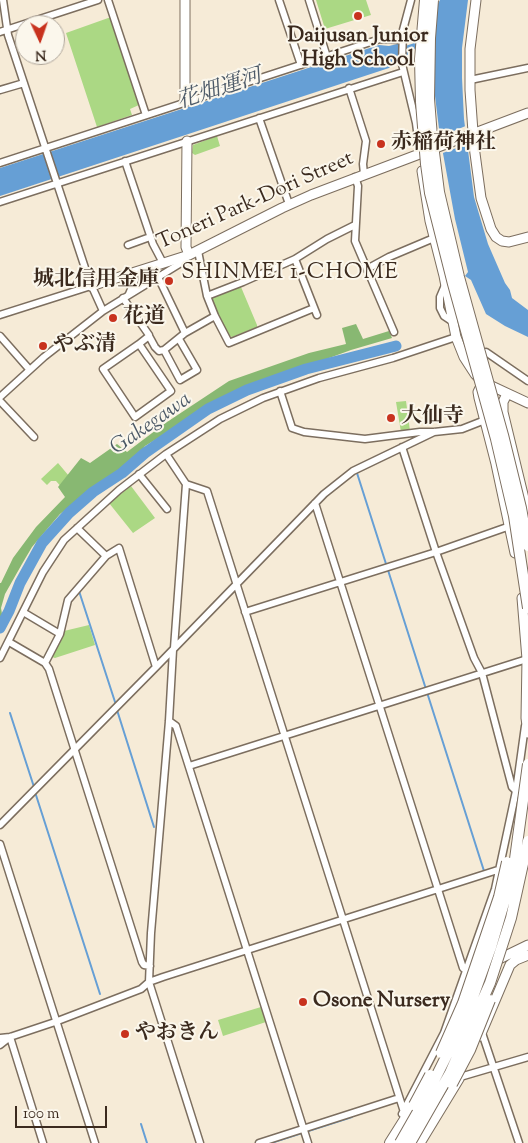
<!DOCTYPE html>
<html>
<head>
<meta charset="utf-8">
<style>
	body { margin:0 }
	#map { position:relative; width:528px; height:1143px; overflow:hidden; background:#f6ebd7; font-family:"Sorts Mill Goudy",serif }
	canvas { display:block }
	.north { position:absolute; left:15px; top:15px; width:50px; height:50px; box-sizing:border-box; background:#fbf7ec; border:1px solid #aea59a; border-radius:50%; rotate:177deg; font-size:14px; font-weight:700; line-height:20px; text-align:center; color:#3b2a1e }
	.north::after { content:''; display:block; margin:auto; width:18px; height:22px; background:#c8321e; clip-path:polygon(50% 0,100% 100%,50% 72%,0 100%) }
	.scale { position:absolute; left:15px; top:1106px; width:92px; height:22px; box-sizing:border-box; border:2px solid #3b2a1e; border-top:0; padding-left:6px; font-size:15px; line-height:18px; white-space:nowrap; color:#3b2a1e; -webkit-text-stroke:4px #fbf7ec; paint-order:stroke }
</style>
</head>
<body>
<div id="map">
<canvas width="528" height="1143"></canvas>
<div class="north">N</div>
<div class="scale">100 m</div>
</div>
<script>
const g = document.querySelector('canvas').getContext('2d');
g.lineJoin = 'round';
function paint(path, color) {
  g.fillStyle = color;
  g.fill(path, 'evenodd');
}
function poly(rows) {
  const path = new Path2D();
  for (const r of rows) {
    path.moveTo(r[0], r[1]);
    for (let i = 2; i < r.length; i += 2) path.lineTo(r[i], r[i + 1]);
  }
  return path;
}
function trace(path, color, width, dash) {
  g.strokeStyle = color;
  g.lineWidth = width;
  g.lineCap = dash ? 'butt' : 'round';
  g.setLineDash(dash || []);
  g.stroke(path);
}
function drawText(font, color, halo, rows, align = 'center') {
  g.font = font + ' "Sorts Mill Goudy","Noto Serif JP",serif';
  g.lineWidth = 4;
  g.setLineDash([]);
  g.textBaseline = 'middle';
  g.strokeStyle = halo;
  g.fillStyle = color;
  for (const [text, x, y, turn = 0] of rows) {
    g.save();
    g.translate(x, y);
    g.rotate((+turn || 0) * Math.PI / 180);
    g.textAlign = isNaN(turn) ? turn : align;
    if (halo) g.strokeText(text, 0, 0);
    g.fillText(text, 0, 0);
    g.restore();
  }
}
paint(poly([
	[316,0,366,0,371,15,325,29],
	[111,17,139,105,130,109,132,115,97,127,66,33],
	[217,136,220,146,195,155,192,153,193,145],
	[239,285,241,287,257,325,257,327,232,337,229,336,211,299,212,296],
	[406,401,410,431,401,432,396,402],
	[58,463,80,489,71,498,56,481,51,481,47,485,41,479],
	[131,486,155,518,133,533,109,503],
	[89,625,95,645,55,658,52,657,64,631],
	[261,1007,266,1022,223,1036,218,1020]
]), '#abd884');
paint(poly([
	[356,324,363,339,389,331,392,338,351,350,258,384,219,401,145,446,138,456,60,514,32,547,22,564,5,594,1,608,2,614,0,618,0,583,1,583,13,558,36,527,65,497,58,487,81,458,90,463,117,444,127,452,164,424,229,381,309,353,346,344,342,328]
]), '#88b872');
paint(poly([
	[440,0,468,0,462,48,462,78,464,119,474,197,488,244,505,283,510,290,512,298,528,310,528,337,505,326,486,314,471,280,465,276,468,272,455,219,440,137,435,96,435,69,433,64,416,51,412,40,425,29],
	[405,42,410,54,395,62,389,68,0,196,0,168,379,45,389,46]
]), '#669fd5');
paint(poly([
	[468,125,470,147,462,146,440,154,437,138]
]), '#f6ebd7');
trace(poly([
	[357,473,484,871],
	[79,591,116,705],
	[117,710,154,827],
	[10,713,34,787],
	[35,792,100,994],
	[141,1124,147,1143],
	[271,1143,352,1117]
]), '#669fd5', 2);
trace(poly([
	[399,51,421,44]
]), '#669fd5', 6);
trace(poly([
	[0,628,9,611,20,583,42,543,69,513,93,492,122,473,145,453,208,409,247,390,306,369,396,346]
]), '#669fd5', 11);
const minor = poly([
	[3,0,8,35,89,280,103,311],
	[108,0,146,115],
	[279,0,301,65],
	[309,0,327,57],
	[411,0,403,30,402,64,416,123,420,154],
	[0,32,98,0],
	[470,80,528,68],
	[349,88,366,141,363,164,364,174],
	[0,90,24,83],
	[259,118,289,204],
	[125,161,153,244,163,263],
	[0,163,380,39,401,40],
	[355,177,358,186,355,241,394,332],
	[0,202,403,72],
	[128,245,150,237],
	[198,251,207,296,243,282,295,259,327,239,355,225],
	[295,259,317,315],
	[367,269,389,257,434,238],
	[158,277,185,333],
	[446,283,440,297,440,308,444,316,453,322],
	[129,294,135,280,131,273],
	[207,296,215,316,229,343,314,308],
	[123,298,149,335,149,336,139,344,171,391,135,417,103,369,139,344],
	[0,315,91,286],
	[0,336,29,369],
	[149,336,155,347,159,351,164,350,185,333,215,316],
	[164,350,180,380,197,370,179,339],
	[479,354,486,352,528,381],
	[280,391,292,428,304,432,365,439,420,432,434,432,462,429,485,420],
	[0,397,44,357,103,311,181,263,188,256],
	[0,401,34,437],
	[402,447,436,552,474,658,482,673,512,787,516,791],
	[166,454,186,484,174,648],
	[139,474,167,509],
	[186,484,207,491,404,1112],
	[315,503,463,968,467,971],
	[77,528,106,556],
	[23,612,60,634],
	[245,612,436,552,510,526],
	[9,642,45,663,49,669,142,962,144,965,150,966],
	[173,650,169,721,151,933,149,982,200,1143],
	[0,658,43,572,64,540,119,490,166,454,220,419,263,398,319,378,393,358,456,337],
	[45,663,60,634,68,600,106,556,119,548,156,667],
	[169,721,176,726,308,1143],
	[189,766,527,659],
	[0,825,156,667,324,494,353,471,434,432],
	[0,844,95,1143],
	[482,1033,519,1143],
	[10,1037,43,1143],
	[0,1038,10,1037,55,1022,141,989,149,982,163,977,507,867],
	[0,1045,10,1037],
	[460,1077,528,1057],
	[402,1114,444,1033,495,889,516,791,525,726],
	[259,1143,399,1098]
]);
const major = poly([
	[185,0,185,102],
	[476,0,470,49,470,90,474,146,481,198,491,229,496,237,502,241,509,242,528,237],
	[187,141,186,247,189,255],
	[422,171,430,221,444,276,456,337,464,357,475,374,483,382,528,403],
	[91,286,189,255,282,208,311,195,528,113],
	[482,384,478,392,479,398,496,464,515,553],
	[507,394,503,402,503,412,528,515],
	[522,598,527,659,526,718,528,733],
	[495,961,528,945],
	[480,1036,510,965,516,960,528,955],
	[420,1143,459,1079]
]);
const highway = poly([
	[390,1143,414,1105]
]);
trace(minor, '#7c6e5f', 9);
trace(major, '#7c6e5f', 11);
trace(highway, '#7c6e5f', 12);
trace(minor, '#fff', 6);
trace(major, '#fff', 9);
trace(highway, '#fff', 10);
const highwayBridge = poly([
	[425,0,420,59,421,102,426,164,430,193,453,284,496,439,514,516,528,608],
	[433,0,430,38,429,99,432,137,439,192,459,277,503,435,521,508,528,546],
	[441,1053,463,1003,499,897,507,862],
	[452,1084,470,1050,490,1000],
	[414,1105,430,1075],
	[400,1143,424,1101,455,1039,469,1008,491,947,509,886,515,859,528,764],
	[410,1143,450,1073,490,983,511,918,528,841]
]);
trace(highwayBridge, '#7c6e5f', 12, []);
trace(highwayBridge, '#fff', 10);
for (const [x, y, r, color] of [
	[358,16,5,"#c8321e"],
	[381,144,5,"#c8321e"],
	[169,281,5,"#c8321e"],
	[113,318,5,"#c8321e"],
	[43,346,5,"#c8321e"],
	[391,418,5,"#c8321e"],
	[303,1002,5,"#c8321e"],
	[125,1034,5,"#c8321e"]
]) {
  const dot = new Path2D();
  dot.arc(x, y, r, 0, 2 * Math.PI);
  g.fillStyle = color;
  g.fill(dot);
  trace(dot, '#fbf7ec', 2);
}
drawText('bold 21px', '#3b2a1e', '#fbf7ec', [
	["Daijusan Junior",358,37,"center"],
	["High School",358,61,"center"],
	["赤稲荷神社",391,144],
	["城北信用金庫",159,281,"right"],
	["花道",123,318],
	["やぶ清",53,346],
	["大仙寺",401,418],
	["Osone Nursery",313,1002],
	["やおきん",135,1034]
], 'left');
drawText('21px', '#3b2a1e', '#fbf7ec', [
	["Toneri Park-Dori Street",256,202,-24]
]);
drawText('italic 22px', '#4c5967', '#fbf7ec', [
	["花畑運河",220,91,-18],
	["Gakegawa",152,425,-35]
]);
g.letterSpacing = '1px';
drawText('22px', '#3b2a1e', '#fbf7ec', [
	["SHINMEI 1-CHOME",290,274]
]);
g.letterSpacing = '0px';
</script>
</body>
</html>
